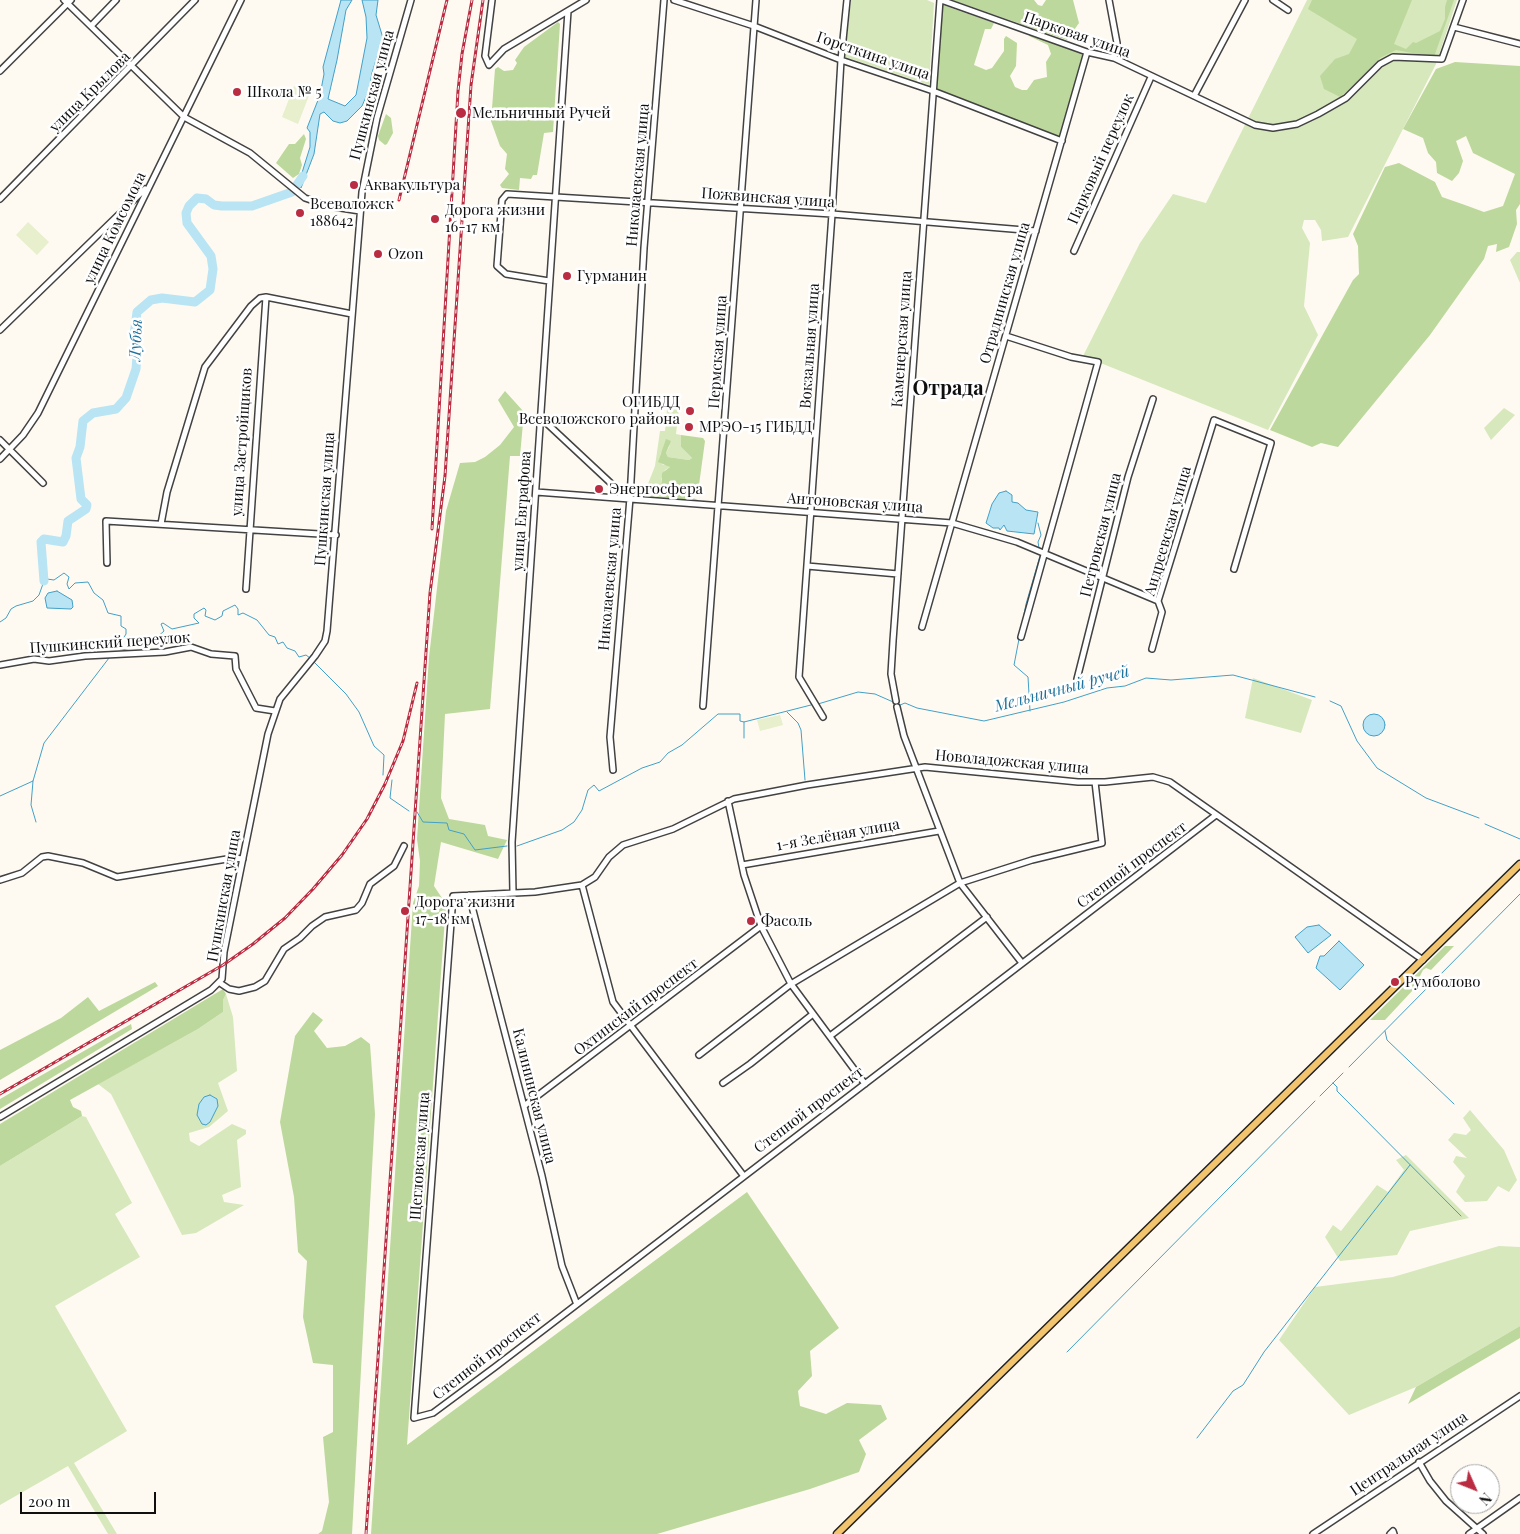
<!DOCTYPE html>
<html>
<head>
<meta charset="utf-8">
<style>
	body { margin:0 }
	#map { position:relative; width:1520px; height:1534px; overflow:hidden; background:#fefaf1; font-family:"Playfair Display",serif }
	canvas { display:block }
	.north { position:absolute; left:1450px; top:1464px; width:50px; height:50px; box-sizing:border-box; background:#fff; border:1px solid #9f9f9f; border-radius:50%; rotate:134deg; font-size:14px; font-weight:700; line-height:20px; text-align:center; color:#0f0f0f }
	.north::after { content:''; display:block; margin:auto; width:18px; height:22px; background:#ba2c42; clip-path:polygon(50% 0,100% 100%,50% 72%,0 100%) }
	.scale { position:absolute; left:20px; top:1492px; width:136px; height:22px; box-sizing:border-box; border:2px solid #0f0f0f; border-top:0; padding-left:6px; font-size:15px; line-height:18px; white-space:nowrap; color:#0f0f0f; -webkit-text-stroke:4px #fff; paint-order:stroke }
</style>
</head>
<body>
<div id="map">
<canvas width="1520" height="1534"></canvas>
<div class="north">N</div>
<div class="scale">200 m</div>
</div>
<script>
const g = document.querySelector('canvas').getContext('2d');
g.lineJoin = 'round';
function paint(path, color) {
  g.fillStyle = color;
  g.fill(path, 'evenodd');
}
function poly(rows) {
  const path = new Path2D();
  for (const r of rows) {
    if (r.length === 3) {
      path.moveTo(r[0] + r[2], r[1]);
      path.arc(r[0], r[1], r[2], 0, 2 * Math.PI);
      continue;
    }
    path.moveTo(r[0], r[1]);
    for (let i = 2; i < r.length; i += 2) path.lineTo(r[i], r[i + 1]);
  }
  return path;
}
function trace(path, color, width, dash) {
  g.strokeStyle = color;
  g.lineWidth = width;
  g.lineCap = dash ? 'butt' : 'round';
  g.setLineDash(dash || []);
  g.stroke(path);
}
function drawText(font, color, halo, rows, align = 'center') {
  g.font = font + ' "Playfair Display",serif';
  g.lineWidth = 5;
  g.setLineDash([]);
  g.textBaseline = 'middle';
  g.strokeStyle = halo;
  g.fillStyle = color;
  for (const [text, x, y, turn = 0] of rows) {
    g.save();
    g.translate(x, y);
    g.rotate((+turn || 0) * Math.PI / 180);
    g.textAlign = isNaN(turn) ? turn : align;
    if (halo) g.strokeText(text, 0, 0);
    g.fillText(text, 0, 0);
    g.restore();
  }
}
paint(poly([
	[851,0,927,0,934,3,929,85,845,57],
	[1307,0,1457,0,1436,64,1348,237,1322,241,1321,230,1315,220,1304,220,1302,228,1310,243,1304,306,1318,335,1268,430,1083,356,1140,243,1173,194,1206,203],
	[1517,252,1520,252,1520,283,1510,260],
	[668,398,680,399,676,434,681,435,681,447,692,458,689,460,668,457,666,453,670,445,661,453,659,460,663,465,667,464,670,467,665,470,661,479,662,491,667,498,643,497,647,492,653,490,648,484,655,466,660,431,665,431],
	[1504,408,1515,415,1491,440,1484,428],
	[1253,678,1312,700,1301,733,1245,718],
	[226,994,233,1017,237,1071,218,1083,228,1111,209,1127,189,1133,190,1141,199,1146,232,1124,246,1130,246,1134,237,1140,241,1187,222,1195,224,1202,244,1205,196,1233,182,1235,111,1094,98,1084,198,1029,223,1012,223,1000],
	[1470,1110,1504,1150,1517,1180,1509,1192,1498,1186,1487,1201,1465,1202,1456,1192,1465,1176,1453,1162,1456,1156,1467,1158,1448,1140,1454,1133,1466,1135,1471,1130,1463,1118],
	[82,1116,86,1117,132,1203,115,1214,140,1257,55,1306,127,1431,74,1463,117,1534,108,1534,68,1466,0,1505,0,1166],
	[1406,1155,1469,1218,1410,1231,1397,1255,1340,1261,1325,1237,1333,1225,1341,1231,1377,1185,1388,1192,1404,1170,1396,1160],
	[1499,1246,1520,1247,1520,1326,1416,1387,1349,1415,1279,1340,1315,1287,1393,1277]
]), '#d7e8bc');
paint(poly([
	[952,0,1034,0,1038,5,1042,6,1046,0,1073,0,1079,23,1067,40],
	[1312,0,1412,0,1394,44,1406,49,1413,42,1416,43,1440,31,1445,19,1445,7,1447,0,1454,0,1434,57,1396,50,1380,58,1366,74,1340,97,1324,89,1320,76,1335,59,1349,54,1357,39,1308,9],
	[943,5,994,23,991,29,985,29,974,65,986,70,992,68,1004,51,1004,39,1006,36,1017,43,1016,66,1010,76,1015,87,1022,90,1027,90,1034,80,1047,77,1046,62,1051,54,1048,45,1029,36,1030,34,1085,54,1060,135,1057,137,936,90],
	[558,22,560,24,553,132,544,133,537,175,533,175,531,179,520,178,519,190,502,188,500,185,509,174,505,169,507,154,500,146,491,121,495,69,498,67,504,71,513,70,517,63,515,60,524,47],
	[1455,62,1520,66,1520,204,1516,210,1517,224,1509,247,1496,252,1497,244,1488,246,1484,259,1430,335,1338,447,1321,443,1312,447,1270,430,1353,280,1359,274,1358,246,1353,234,1385,167,1399,163,1435,182,1442,197,1465,205,1484,212,1503,206,1515,174,1473,153,1466,136,1456,141,1463,161,1459,173,1452,181,1437,173,1436,162,1428,153,1423,138,1403,129,1436,69],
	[386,114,391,118,393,133,387,144,385,145,379,140,378,136],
	[304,134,306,139,300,158,302,165,299,174,293,178,276,163,289,144,295,144],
	[505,391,524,412,520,456,510,456,490,709,445,714,441,798,449,819,485,825,488,836,507,840,498,859,441,842,434,886,446,904,407,1445,747,1192,839,1328,810,1351,812,1376,798,1391,800,1406,826,1414,847,1403,881,1405,887,1419,859,1440,866,1454,859,1472,810,1489,657,1534,371,1534,413,903,419,886,420,861,417,839,429,657,446,511,460,463,475,462,485,457,500,445,514,427,498,400],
	[681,435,703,438,705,441,699,485,694,485,693,498,698,500,667,498,661,489,662,473,670,467,658,462,666,439,671,441,666,453,668,457,689,460,692,458,681,447],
	[1445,946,1454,946,1431,970,1426,968,1423,970,1413,990,1385,1020,1370,1020],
	[155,982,158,986,0,1080,0,1050,61,1018,88,997,99,1011],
	[223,989,226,994,223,1000,223,1012,198,1029,70,1100,73,1107,81,1111,82,1116,0,1166,0,1124],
	[313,1012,323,1020,314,1031,327,1048,345,1046,361,1037,370,1044,375,1114,352,1534,318,1534,322,1531,329,1502,323,1437,333,1432,333,1365,313,1363,303,1317,307,1261,298,1252,294,1197,280,1122,295,1036],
	[131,1024,132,1029,0,1109,0,1099],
	[1520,1326,1520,1338,1408,1404,1416,1387]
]), '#bdd89c');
paint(poly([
	[294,86,310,93,298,124,282,117],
	[28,222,49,242,37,255,16,235],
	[780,715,783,725,760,731,757,720]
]), '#e7efcd');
const water = poly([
	[341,0,352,0,346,10,337,60,328,99,345,106,356,95,367,38,366,17,362,0,378,0,376,15,383,38,372,73,369,90,362,106,347,121,340,123,333,121,324,112,320,114,314,154,301,188,295,183,301,176,310,147,310,132,307,128,320,95,324,74,323,67,341,0],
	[1006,491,1012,495,1012,502,1018,503,1026,510,1038,512,1034,534,1007,531,1004,525,1000,530,999,528,993,528,986,523,992,504,999,493,1006,491],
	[57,591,72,600,73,607,71,609,47,608,45,598,48,593,57,591],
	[1374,725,11],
	[1319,925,1331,935,1308,953,1295,937,1307,927,1319,925],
	[1339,941,1364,965,1340,990,1316,968,1320,956,1324,956,1339,941],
	[210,1095,217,1099,218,1106,210,1122,206,1125,202,1124,197,1115,199,1104,204,1097,210,1095]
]);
paint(water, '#b8e4f4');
trace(water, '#42a0c8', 1);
trace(poly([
	[1038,523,1041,535,1038,542,1039,548],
	[0,622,6,618,11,609,16,606,33,601,39,595,44,581,47,579,54,580,64,573,69,577,67,584,69,589,75,583,88,582,94,593,103,600,108,613,121,616,121,626,126,629,126,634,118,647,120,649,132,651],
	[1022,625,1026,604,1040,556],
	[1019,639,1014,665,1028,677,1030,711],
	[146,650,149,639,154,640,164,631,161,624,163,623,172,629,199,623,194,618,194,614,204,608,206,610,205,616,215,620,222,616,223,611,235,605,238,609,238,615,243,613,257,620,269,635,275,637,278,644,283,642,287,648,295,651,299,657,306,655,310,658],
	[313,661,346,694,359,712,374,746,384,755,383,775],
	[1330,701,1341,706,1357,741,1377,768,1426,798,1479,818],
	[818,704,858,692,875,694,900,705,905,703,917,708,984,721,1064,702,1107,688,1125,686,1146,678,1171,680,1233,675,1315,697],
	[787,712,798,723,801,730,805,780],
	[744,738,744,722],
	[392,780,390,798,409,811],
	[33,781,31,805,36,822],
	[0,796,33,781,44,743,109,658],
	[417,812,423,822,447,823,449,830,464,834,475,850,507,846],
	[1485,824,1520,839],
	[517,846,562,830,574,822,582,810,588,790,594,785,599,791,642,768,660,762,668,753,682,745,718,714,740,714,740,721,744,722,811,705],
	[1385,1031,1387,1040,1454,1104],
	[1349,1067,1520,894],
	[1333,1083,1337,1087,1337,1091,1461,1216],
	[1320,1096,1343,1073],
	[1067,1352,1315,1101],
	[1197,1438,1233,1391,1243,1385,1264,1352,1410,1165]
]), '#42a0c8', 1);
trace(poly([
	[44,581,41,542,44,539,63,542,66,536,68,521,86,509,87,505,81,499,76,458,80,447,83,421,93,413,116,409,126,398,136,369,137,356,134,336,137,312,151,300,162,298,195,302,210,290,213,269,211,256,187,223,186,213,189,206,197,198,206,199,214,205,222,206,252,206,292,192,303,176]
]), '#b8e4f4', 9);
const minor = poly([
	[64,0,184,117,250,153,305,198,328,206,360,211],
	[492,0,485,56,489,65,504,49,586,0],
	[674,0,754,26,841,60,933,91,1062,141],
	[941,0,1087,52,1114,58,1255,125,1273,128,1297,124,1318,114,1346,98,1380,64,1393,57,1442,59,1463,0],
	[1109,0,1117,43,1114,58],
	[1273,0,1288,10],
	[91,26,116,0],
	[1454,27,1520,44],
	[0,71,71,0],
	[1194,96,1245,0],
	[0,199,195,0],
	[1074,251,1151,77],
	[549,281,506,274,497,266,502,200,507,194,832,214,1036,231],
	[0,330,145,189],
	[1006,336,1071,357,1098,362,1021,637],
	[540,417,616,488,629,497],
	[0,440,43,483],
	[0,459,23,435,38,413,241,0],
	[536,492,952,523,1017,542,1158,601],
	[161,524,167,492,205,367,251,306,260,298,266,297,352,314],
	[107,563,106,521,336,535],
	[807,566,898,574],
	[246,589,266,297],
	[922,627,1087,52],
	[1152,649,1162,612,1158,601,1214,420,1271,443,1234,569],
	[0,665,34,659,49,661,85,656,165,652,191,647,211,654,235,656,236,669,256,708,275,711],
	[1077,679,1128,477,1153,399],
	[896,701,891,674,893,641,940,0],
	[703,706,756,0],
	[897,707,904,736,960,883,1022,963],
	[823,717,799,677,832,214,841,60,847,0],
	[613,770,610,737,630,498,644,248,664,0],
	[728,801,744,875,761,926,791,984,865,1084],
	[1216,815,495,1367,433,1413,414,1418,453,896,535,892,582,885,595,877,609,857,623,845,673,829,734,799,807,785,925,767,1078,782,1105,782,1153,777,1170,782,1423,960],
	[742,865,939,831],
	[0,880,22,873,42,857,48,856,83,863,117,877,233,858,243,859],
	[582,885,613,1002,743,1175],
	[513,893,512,842,568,11],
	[469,895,542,1176,562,1266,576,1302],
	[220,983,229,989,239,991,255,987,265,981,284,949,300,938,312,926,325,917,356,910,362,903,370,884,394,866,404,846],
	[830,1036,987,917],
	[699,1055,791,984,960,883,1032,860,1102,843,1095,782],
	[723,1083,750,1064,813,1014],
	[524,1106,761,926],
	[0,1117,211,990,222,979,224,952,268,734,280,699,315,656,325,641,327,631,362,192,377,118,411,0],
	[1419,1462,1430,1481,1446,1501,1483,1534],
	[1313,1534,1520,1396],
	[1390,1534,1393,1531,1394,1534],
	[1469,1534,1520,1498]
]);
const major = poly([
	[837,1534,1520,864]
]);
trace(minor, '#424242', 8);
trace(major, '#202020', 9);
trace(minor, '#fff', 5);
trace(major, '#f2c46e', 6);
const rail = poly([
	[399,200,447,0],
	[432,529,458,91,462,54,472,0],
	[0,1094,223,965,253,944,285,918,313,889,342,855,367,819,385,784,403,741,417,683],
	[366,1534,430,593,445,476,471,85,483,0]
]);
trace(rail, '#ba2c42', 3);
trace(rail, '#fff', 1, [4]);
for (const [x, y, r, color] of [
	[237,92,5,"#ba2c42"],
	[461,113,6,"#ba2c42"],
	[354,185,5,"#ba2c42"],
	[300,213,5,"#ba2c42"],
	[435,219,5,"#ba2c42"],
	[378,254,5,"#ba2c42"],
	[567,276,5,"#ba2c42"],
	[690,411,5,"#ba2c42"],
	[689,427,5,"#ba2c42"],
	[599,489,5,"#ba2c42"],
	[405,911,5,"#ba2c42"],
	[751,921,5,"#ba2c42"],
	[1395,982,5,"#ba2c42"]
]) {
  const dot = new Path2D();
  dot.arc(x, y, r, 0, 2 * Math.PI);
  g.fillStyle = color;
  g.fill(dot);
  trace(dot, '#fff', 2);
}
drawText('15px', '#0f0f0f', '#fff', [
	["Парковая улица",1077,35,19],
	["Горсткина улица",873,56,19],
	["улица Крылова",90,92,-45],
	["Пушкинская улица",372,95,-75],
	["Парковый переулок",1101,159,-66],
	["Николаевская улица",638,175,-85],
	["Пожвинская улица",768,198,4],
	["улица Комсомола",115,228,-64],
	["Отраднинская улица",1005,293,-74],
	["Каменерская улица",902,339,-86],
	["Вокзальная улица",810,346,-86],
	["Пермская улица",718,352,-86],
	["улица Застройщиков",242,442,-86],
	["Пушкинская улица",325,499,-86],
	["Антоновская улица",855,503,4],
	["улица Евграфова",522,511,-86],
	["Андреевская улица",1168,531,-74],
	["Петровская улица",1101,535,-76],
	["Николаевская улица",610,579,-85],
	["Пушкинский переулок",110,643,-4],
	["Новоладожская улица",1012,762,5],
	["1-я Зелёная улица",838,835,-10],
	["Степной проспект",1132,865,-37],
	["Пушкинская улица",224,896,-80],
	["Охтинский проспект",636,1007,-37],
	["Калининская улица",534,1096,76],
	["Степной проспект",809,1110,-37],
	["Щегловская улица",420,1156,-86],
	["Степной проспект",487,1356,-38],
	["Центральная улица",1409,1454,-34]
]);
drawText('15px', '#0f0f0f', '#fff', [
	["Школа № 5",247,92],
	["Мельничный Ручей",472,113],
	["Аквакультура",364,185],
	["Всеволожск",310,204],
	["188642",310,221],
	["Дорога жизни",445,210],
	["16-17 км",445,227],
	["Ozon",388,254],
	["Гурманин",577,276],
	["ОГИБДД",680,402,"right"],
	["Всеволожского района",680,419,"right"],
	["МРЭО-15 ГИБДД",699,427],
	["Энергосфера",609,489],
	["Дорога жизни",415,902],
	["17-18 км",415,919],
	["Фасоль",761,921],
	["Румболово",1405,982]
], 'left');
drawText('italic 16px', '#1d729c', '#fff', [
	["Лубья",136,340,-88],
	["Мельничный ручей",1062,689,-15]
]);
drawText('bold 20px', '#0f0f0f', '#fff', [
	["Отрада",948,389]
]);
</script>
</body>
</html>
